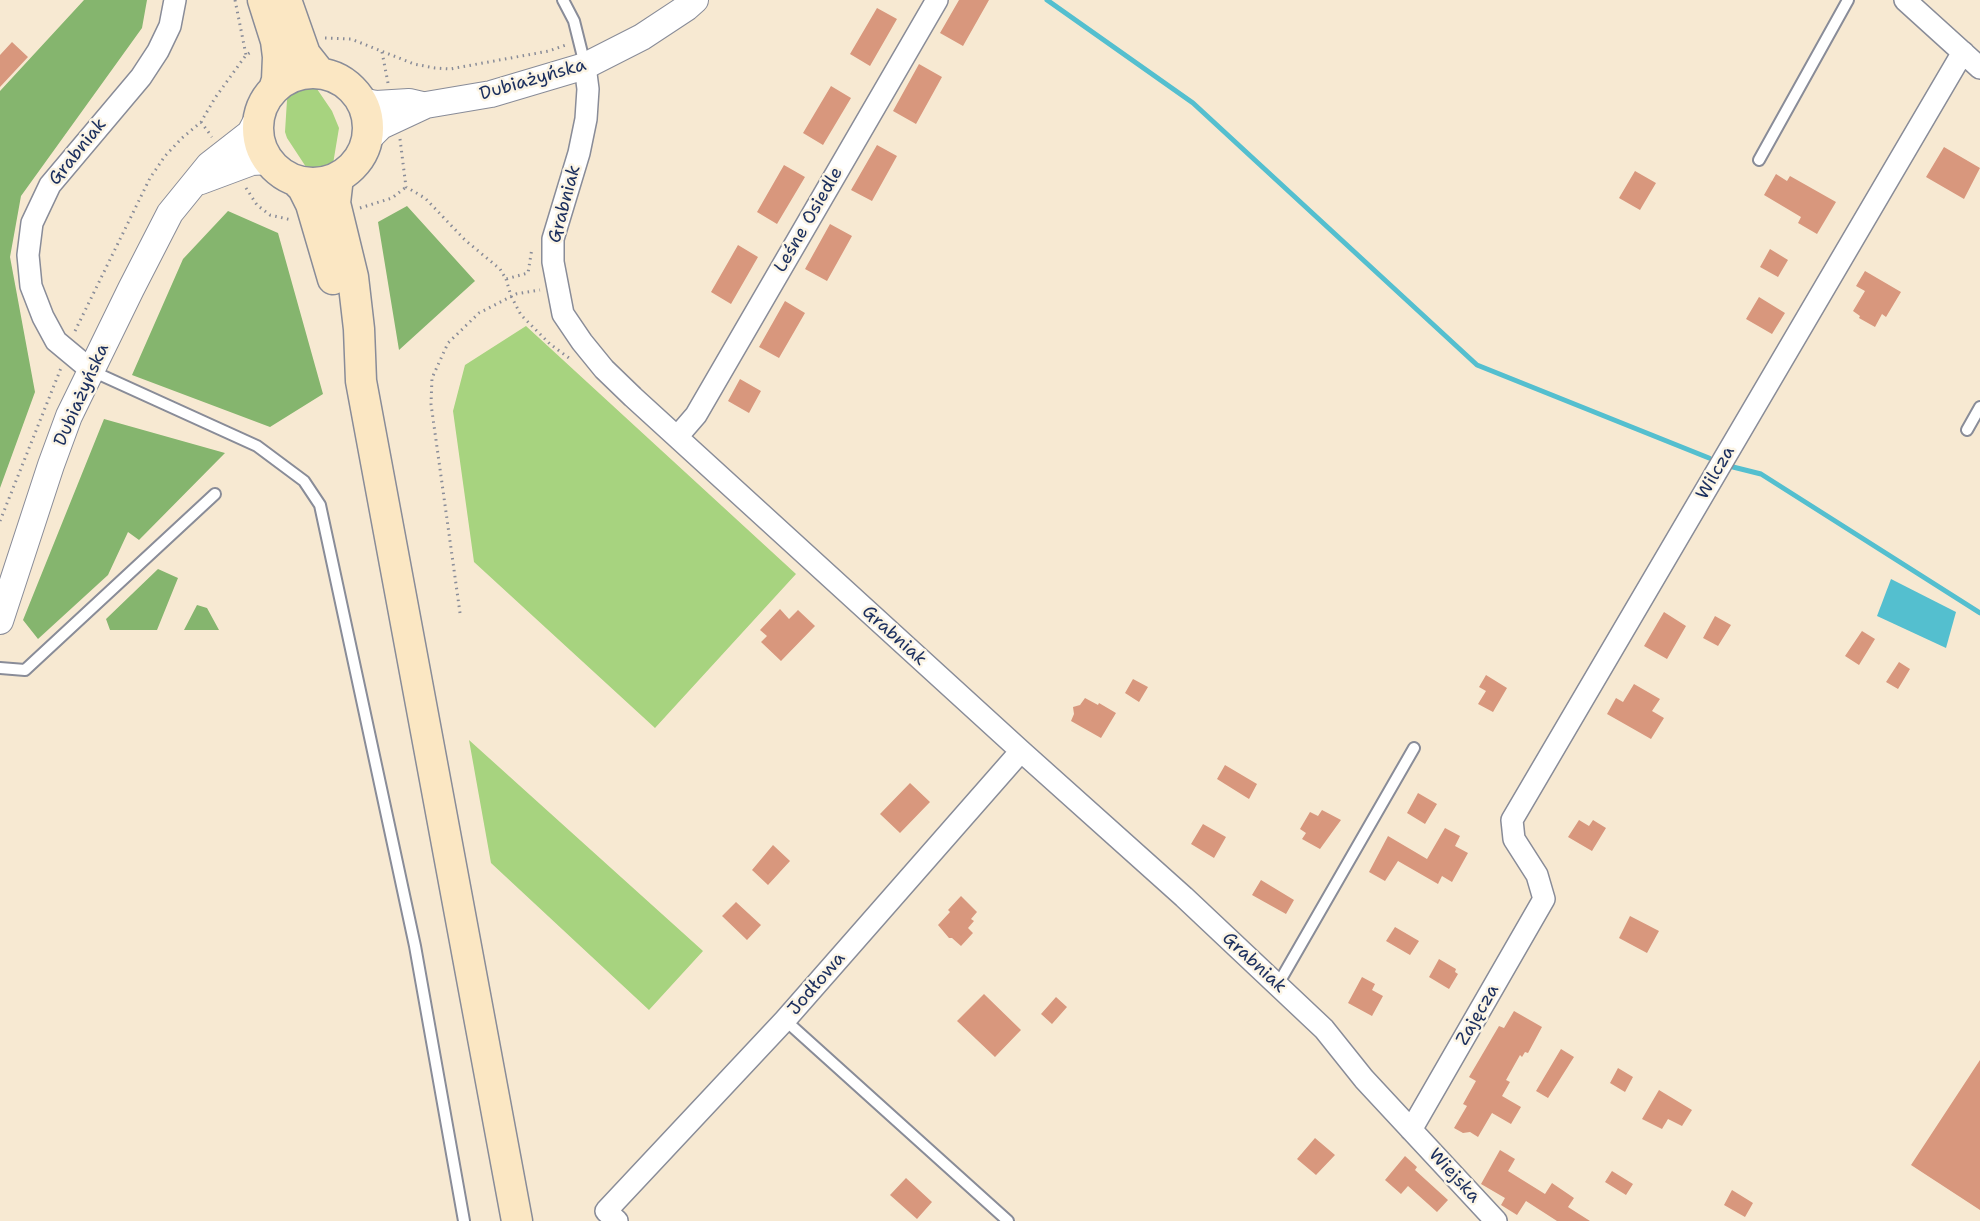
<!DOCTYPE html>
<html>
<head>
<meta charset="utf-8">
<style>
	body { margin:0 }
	canvas { display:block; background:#f7e9d2 }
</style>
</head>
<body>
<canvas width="1980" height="1221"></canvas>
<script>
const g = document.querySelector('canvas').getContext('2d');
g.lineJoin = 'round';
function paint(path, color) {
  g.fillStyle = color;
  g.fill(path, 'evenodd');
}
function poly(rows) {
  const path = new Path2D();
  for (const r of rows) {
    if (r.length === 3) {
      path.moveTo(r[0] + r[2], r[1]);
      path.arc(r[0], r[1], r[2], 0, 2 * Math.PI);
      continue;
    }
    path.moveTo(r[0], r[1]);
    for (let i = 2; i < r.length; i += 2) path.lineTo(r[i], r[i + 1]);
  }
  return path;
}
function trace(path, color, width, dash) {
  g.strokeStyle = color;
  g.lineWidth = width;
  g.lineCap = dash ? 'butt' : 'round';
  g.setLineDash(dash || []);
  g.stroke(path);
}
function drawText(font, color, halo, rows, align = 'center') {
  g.font = font + ' "Shantell Sans",sans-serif';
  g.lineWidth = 5;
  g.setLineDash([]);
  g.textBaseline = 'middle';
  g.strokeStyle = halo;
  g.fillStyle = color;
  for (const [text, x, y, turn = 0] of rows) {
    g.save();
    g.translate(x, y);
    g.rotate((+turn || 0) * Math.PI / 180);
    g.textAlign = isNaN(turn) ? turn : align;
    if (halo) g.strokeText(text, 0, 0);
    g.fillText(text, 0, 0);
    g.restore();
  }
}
paint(poly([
	[305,84,312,85,317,89,332,111,339,128,333,164,330,168,314,172,308,170,287,138,285,132,287,100,290,91,295,87],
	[526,326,796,574,655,728,474,562,453,411,465,365],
	[469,740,703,951,649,1010,491,863]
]), '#a7d37f');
paint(poly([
	[84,0,147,0,142,28,21,196,10,257,35,392,0,488,0,91],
	[407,206,475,281,399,350,378,222],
	[228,211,278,233,323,394,270,427,132,375,183,259],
	[104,419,225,453,139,540,128,532,108,575,38,639,23,620],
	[158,569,178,578,157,630,110,630,106,619],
	[197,605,207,608,219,630,184,630]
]), '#85b56e');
paint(poly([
	[1891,579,1956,612,1946,648,1877,616]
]), '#54bfcf');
trace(poly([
	[1047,0,1193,103,1477,365,1709,458],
	[1733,467,1761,474,1980,613]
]), '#54bfcf', 5);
paint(poly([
	[959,0,989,0,963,46,940,33],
	[877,8,897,19,870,66,850,54],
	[12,42,28,57,0,87,0,55],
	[919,64,942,77,916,124,893,111],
	[831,86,851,98,823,145,803,133],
	[877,145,897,156,872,201,851,190],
	[1944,147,1980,168,1964,199,1926,177],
	[784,165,805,177,777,224,757,212],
	[1635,171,1656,183,1640,210,1619,198],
	[1776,174,1787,181,1790,176,1836,202,1817,234,1798,223,1801,217,1764,195],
	[830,224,852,236,827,281,805,269],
	[738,245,758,257,731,304,711,292],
	[1770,249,1788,260,1778,277,1760,267],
	[1865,271,1901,292,1886,317,1882,314,1875,327,1859,318,1860,316,1853,311,1865,291,1856,286],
	[1759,297,1785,313,1772,334,1746,319],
	[785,301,805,313,779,358,759,347],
	[740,379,761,391,749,413,728,401],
	[780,609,789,619,798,610,815,626,781,661,761,642,767,636,760,630],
	[1664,612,1686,626,1667,659,1644,646],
	[1715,616,1731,625,1718,646,1703,638],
	[1862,631,1875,639,1859,665,1845,656],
	[1899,662,1910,669,1898,689,1886,682],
	[1486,675,1507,688,1493,712,1478,704,1486,691,1479,687],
	[1133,679,1148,687,1139,702,1125,693],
	[1634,684,1660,699,1652,711,1664,718,1651,739,1607,714,1616,698,1623,702],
	[1085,698,1098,705,1099,703,1116,713,1101,738,1071,721,1074,714,1073,707,1080,705],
	[1225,765,1257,784,1249,799,1217,779],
	[910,783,930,802,900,833,880,814],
	[1418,793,1437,804,1425,824,1407,813],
	[1322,810,1341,820,1320,849,1302,839,1306,833,1300,829,1310,812,1318,816],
	[1579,820,1589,826,1593,820,1606,828,1592,851,1568,837],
	[1203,824,1226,837,1214,858,1191,844],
	[1445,828,1460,836,1455,846,1468,853,1452,882,1442,876,1438,884,1398,861,1385,881,1369,872,1388,836,1427,859],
	[773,845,790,861,768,885,752,870],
	[1261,880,1294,900,1286,914,1252,895],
	[961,896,977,912,971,919,974,921,968,928,973,933,961,946,952,938,949,938,938,925,950,912,948,910],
	[736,902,761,925,747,940,722,916],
	[1630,916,1659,931,1647,953,1619,938],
	[1395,927,1419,941,1410,955,1386,941],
	[1439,959,1456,969,1455,972,1458,974,1449,989,1429,977],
	[1362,977,1375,984,1372,990,1383,996,1372,1016,1348,1003],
	[984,994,1021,1030,995,1057,957,1021],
	[1056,997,1067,1007,1052,1024,1041,1014],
	[1514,1011,1542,1027,1528,1053,1525,1052,1522,1057,1520,1055,1506,1080,1510,1082,1502,1096,1521,1107,1511,1124,1492,1113,1478,1137,1470,1132,1463,1133,1454,1128,1467,1106,1463,1104,1476,1081,1469,1077,1499,1026,1504,1028],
	[1561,1049,1574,1057,1548,1098,1536,1091],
	[1980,1060,1980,1210,1911,1165],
	[1618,1068,1633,1077,1625,1092,1610,1083],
	[1659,1090,1692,1110,1682,1126,1668,1119,1662,1129,1642,1119],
	[1315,1138,1335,1155,1316,1175,1297,1159],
	[1500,1150,1515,1159,1508,1171,1545,1194,1552,1183,1574,1198,1568,1207,1590,1221,1557,1221,1526,1201,1517,1215,1501,1205,1505,1198,1481,1184],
	[1405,1156,1417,1167,1415,1170,1448,1200,1437,1212,1408,1186,1401,1194,1385,1180],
	[1612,1171,1633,1184,1626,1195,1605,1182],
	[906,1178,932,1202,917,1219,890,1195],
	[1732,1190,1753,1203,1745,1217,1724,1205]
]), '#d8977d');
const service = poly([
	[563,0,574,21,585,65],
	[1759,160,1848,0],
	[92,371,257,446,304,481,320,505,415,946,464,1221],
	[1967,430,1980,407],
	[0,668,25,670,215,494],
	[1277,986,1414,748],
	[785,1020,1008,1221]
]);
const minor = poly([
	[1905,0,1980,68],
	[585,66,588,89,586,119,579,153,553,239,553,262,563,314,582,342,604,369,633,397,1021,751,1184,897,1324,1029,1364,1079,1496,1221],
	[92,371,56,341,43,317,31,286,28,255,32,223,50,185,141,77,158,51,170,26,175,0],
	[677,437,696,415,937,0],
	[1411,1130,1544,899,1537,875,1514,839,1512,820,1963,52],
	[617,1221,606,1211,785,1020,1021,751]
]);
const tertiary = poly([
	[360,99,366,102,376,104,409,102,422,105],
	[367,140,381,126,426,105,491,94,585,66,642,37,686,8,695,0],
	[201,181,252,162,269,161],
	[0,621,51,465,69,416,131,289,170,213,209,165,250,133,259,116]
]);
const secondary = poly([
	[263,0,276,41,278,57,277,80,274,89],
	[286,0,305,54,320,73],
	[313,128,55],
	[338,177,335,203,353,277,359,329,361,381,517,1221],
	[295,180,303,188,311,204,333,279]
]);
trace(service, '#898c98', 14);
trace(minor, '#898c98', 24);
trace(tertiary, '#898c98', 28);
trace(secondary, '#898c98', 33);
trace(poly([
	[235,0,246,55],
	[325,38,351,39,414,64,435,68,450,69,549,51,566,45],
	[382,52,388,83],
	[201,122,212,137],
	[400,139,406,187,425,198,465,240,500,269,506,279,528,273,532,248],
	[246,188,257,205,270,215,292,220],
	[360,208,392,198,406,187],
	[506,279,511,296,521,315,550,344,569,358],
	[75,331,150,178,165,156,182,138,201,122,215,98,246,55,253,51],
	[0,521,61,368],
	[460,613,431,404,432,378,448,343,479,313,516,294,540,290]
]), '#898c98', 3, [1.5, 4.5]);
trace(service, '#fff', 10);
trace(minor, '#fff', 21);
trace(tertiary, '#fff', 26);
trace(secondary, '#fbe7c3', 30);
drawText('18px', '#1b2f5e', '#fcf5e5', [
	["Dubiażyńska",533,80,-16],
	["Grabniak",78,152,-51],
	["Grabniak",565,204,-75],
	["Leśne Osiedle",809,220,-60],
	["Dubiażyńska",82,395,-66],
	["Wilcza",1716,473,-60],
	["Grabniak",894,636,42],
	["Grabniak",1254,963,43],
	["Jodłowa",817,984,-49],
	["Zajęcza",1478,1015,-60],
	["Wiejska",1454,1176,47]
]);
</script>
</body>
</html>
